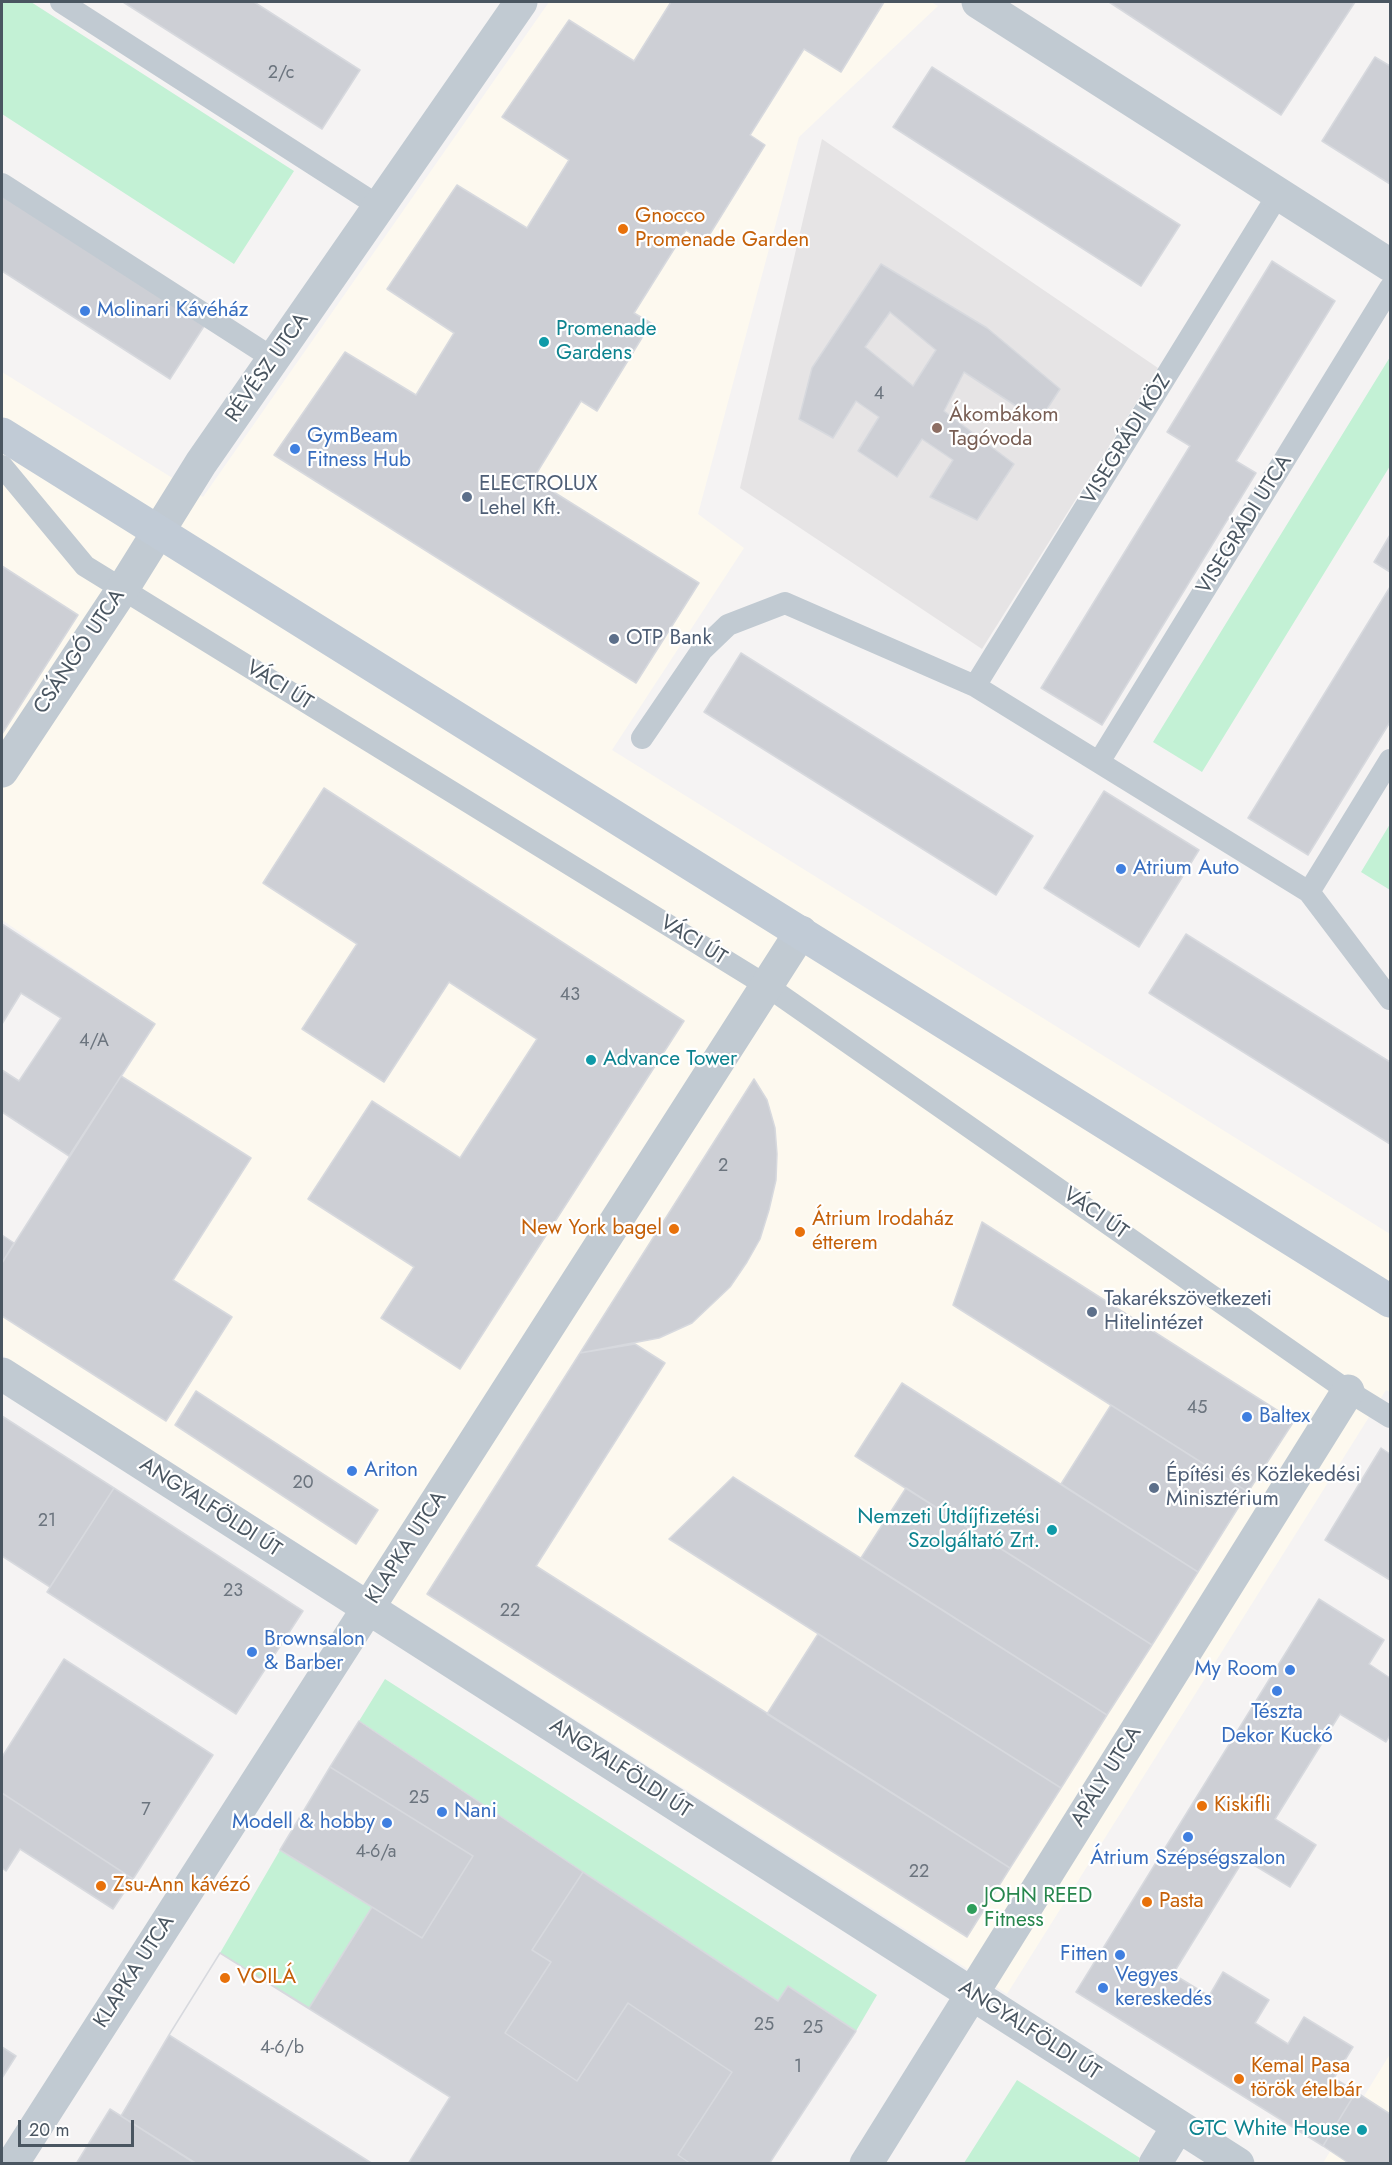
<!DOCTYPE html>
<html>
<head>
<meta charset="utf-8">
<style>
	body { margin:0 }
	#map { position:relative; width:1392px; height:2165px; overflow:hidden; background:#f5f3f3; font-family:Jost,sans-serif }
	canvas { display:block }
	.frame { position:absolute; inset:0; border:3px solid #4a5661; pointer-events:none }
	.scale { position:absolute; left:18px; top:2120px; width:116px; height:27px; box-sizing:border-box; border:3px solid #4a5661; border-top:0; padding-left:8px; font-size:18px; line-height:21px; white-space:nowrap; color:#4a5661; -webkit-text-stroke:4px #fff; paint-order:stroke }
</style>
</head>
<body>
<div id="map">
<canvas width="1392" height="2165"></canvas>
<div class="frame"></div>
<div class="scale">20 m</div>
</div>
<script>
const g = document.querySelector('canvas').getContext('2d');
g.lineJoin = 'round';
function paint(path, color) {
  g.fillStyle = color;
  g.fill(path, 'evenodd');
}
function poly(rows) {
  const path = new Path2D();
  for (const r of rows) {
    path.moveTo(r[0], r[1]);
    for (let i = 2; i < r.length; i += 2) path.lineTo(r[i], r[i + 1]);
  }
  return path;
}
function trace(path, color, width, dash) {
  g.strokeStyle = color;
  g.lineWidth = width;
  g.lineCap = dash ? 'butt' : 'round';
  g.setLineDash(dash || []);
  g.stroke(path);
}
function drawText(font, color, halo, rows, align = 'center') {
  g.font = font + ' Jost,sans-serif';
  g.lineWidth = 4.5;
  g.setLineDash([]);
  g.textBaseline = 'middle';
  g.strokeStyle = halo;
  g.fillStyle = color;
  for (const [text, x, y, turn = 0] of rows) {
    g.save();
    g.translate(x, y);
    g.rotate((+turn || 0) * Math.PI / 180);
    g.textAlign = isNaN(turn) ? turn : align;
    if (halo) g.strokeText(text, 0, 0);
    g.fillText(text, 0, 0);
    g.restore();
  }
}
paint(poly([
	[549,2,931,2,938,6,799,137,698,514,744,548,612,750,1390,1234,1390,1392,1386,1390,1007,1994,2,1355,2,1272,155,1024,2,920,2,372,203,497],
	[1390,2054,1390,2163,1323,2163]
]), '#fdf9ef');
paint(poly([
	[822,139,1158,368,982,649,740,488]
]), '#e6e4e5');
paint(poly([
	[2,2,31,2,294,171,234,264,2,114],
	[1390,357,1390,466,1202,772,1153,742],
	[1390,824,1390,890,1361,872],
	[385,1679,877,1995,856,2031,778,2001,583,1872,359,1721],
	[280,1850,372,1907,309,2008,220,1953],
	[1017,2080,1140,2158,1137,2163,964,2163]
]), '#c3f1d5');
const building = poly([
	[123,2,254,2,360,70,322,129,123,2],
	[671,2,884,2,841,72,804,49,750,135,765,145,705,242,686,230,634,313,651,323,597,411,581,401,533,479,699,583,636,683,274,455,345,352,416,395,454,333,387,289,457,185,527,228,569,160,502,117,569,20,634,61,671,2],
	[1109,2,1355,2,1281,115,1109,2],
	[1375,57,1390,66,1390,184,1322,141,1375,57],
	[932,67,1180,225,1141,286,893,127,932,67],
	[2,186,208,320,170,379,2,271,2,186],
	[1272,261,1335,301,1236,461,1256,473,1102,725,1041,688,1190,446,1167,432,1272,261],
	[881,264,987,328,1060,389,1039,421,964,372,944,411,1014,464,977,520,930,497,953,460,922,439,897,477,858,451,879,417,856,401,833,438,799,419,812,368,881,264],
	[890,312,936,350,913,386,865,347,890,312],
	[1390,535,1390,572,1374,562,1390,535],
	[2,566,78,615,2,734,2,566],
	[1390,587,1390,722,1308,855,1248,818,1390,587],
	[741,653,1033,836,996,895,704,712,741,653],
	[324,788,684,1021,460,1369,381,1318,414,1267,308,1199,372,1101,460,1158,537,1039,449,982,384,1082,302,1029,357,944,263,883,324,788],
	[1104,791,1199,850,1139,947,1044,888,1104,791],
	[2,924,155,1024,69,1156,2,1112,2,1070,19,1081,61,1018,21,993,2,1024,2,924],
	[1186,934,1390,1062,1390,1144,1149,993,1186,934],
	[121,1076,251,1158,173,1280,232,1317,166,1421,2,1316,2,1263,121,1076],
	[754,1079,767,1100,775,1128,777,1154,776,1180,769,1210,760,1239,747,1262,730,1287,692,1323,659,1338,580,1353,754,1079],
	[982,1222,1294,1421,1248,1492,953,1305,982,1222],
	[2,1235,14,1243,2,1263,2,1235],
	[635,1344,665,1363,536,1566,1010,1868,967,1937,427,1594,580,1353,635,1344],
	[902,1383,1198,1572,1152,1645,855,1456,902,1383],
	[196,1391,378,1510,356,1544,175,1425,196,1391],
	[1111,1405,1248,1492,1198,1572,1061,1484,1111,1405],
	[2,1416,114,1488,50,1587,2,1556,2,1416],
	[1381,1448,1390,1454,1390,1580,1325,1540,1381,1448],
	[733,1477,1107,1715,1061,1788,669,1539,733,1477],
	[114,1488,303,1611,236,1714,47,1592,114,1488],
	[906,1488,1152,1645,1107,1715,861,1558,906,1488],
	[1319,1599,1384,1640,1369,1664,1390,1678,1390,1735,1386,1742,1340,1714,1275,1819,1316,1845,1290,1887,1244,1859,1173,1974,1209,1996,1223,1972,1269,2000,1255,2023,1288,2044,1304,2017,1353,2047,1334,2078,1356,2092,1323,2146,1076,1992,1319,1599],
	[818,1634,1061,1788,1010,1868,767,1714,818,1634],
	[64,1659,213,1755,133,1879,2,1793,2,1757,64,1659],
	[359,1721,583,1872,532,1950,551,1962,505,2033,577,2081,628,2003,732,2072,678,2155,691,2164,197,2164,121,2116,169,2035,220,1953,309,2008,372,1907,422,1938,473,1856,330,1767,359,1721],
	[330,1767,473,1856,422,1938,280,1850,330,1767],
	[2,1793,133,1879,113,1909,20,1849,6,1871,2,1868,2,1793],
	[583,1872,778,2001,788,1986,856,2031,769,2164,691,2164,678,2155,732,2072,628,2003,577,2081,505,2033,551,1962,532,1950,583,1872],
	[220,1953,450,2097,408,2164,373,2164,169,2035,220,1953],
	[2,2047,16,2056,2,2078,2,2047],
	[1356,2092,1390,2114,1390,2164,1350,2164,1323,2146,1356,2092],
	[110,2109,121,2116,196,2164,76,2164,110,2109]
]);
paint(building, '#cdcfd5');
trace(building, '#d7d9de', 1.5);
trace(poly([
	[61,2,380,207],
	[2,184,274,359],
	[2,466,85,566,767,986,1348,1391,1390,1417],
	[975,686,1279,193],
	[642,738,702,650,728,625,785,603,975,686,1309,892,1390,999],
	[1099,762,1390,288],
	[1309,892,1390,760]
]), '#c1cad2', 22);
trace(poly([
	[978,2,1390,265],
	[2,771,122,590,201,463,521,2],
	[2,1374,1238,2164],
	[12,2164,801,932],
	[866,2164,1348,1391],
	[1155,2164,1178,2126]
]), '#c1cad2', 33);
trace(poly([
	[2,434,1390,1301]
]), '#c1cbd6', 33);
for (const [x, y, r, color] of [
	[623,229,6,"#e8710a"],
	[85,311,6,"#3f7fe0"],
	[544,342,6,"#0f9aa8"],
	[937,428,6,"#8d6e63"],
	[295,449,6,"#3f7fe0"],
	[467,497,6,"#5c6f8a"],
	[614,639,6,"#5c6f8a"],
	[1121,869,6,"#3f7fe0"],
	[591,1060,6,"#0f9aa8"],
	[674,1229,6,"#e8710a"],
	[800,1232,6,"#e8710a"],
	[1092,1312,6,"#5c6f8a"],
	[1247,1417,6,"#3f7fe0"],
	[352,1471,6,"#3f7fe0"],
	[1154,1488,6,"#5c6f8a"],
	[1052,1530,6,"#0f9aa8"],
	[252,1652,6,"#3f7fe0"],
	[1290,1670,6,"#3f7fe0"],
	[1277,1691,6,"#3f7fe0"],
	[1202,1806,6,"#e8710a"],
	[442,1812,6,"#3f7fe0"],
	[387,1823,6,"#3f7fe0"],
	[1188,1837,6,"#3f7fe0"],
	[101,1886,6,"#e8710a"],
	[1147,1902,6,"#e8710a"],
	[972,1909,6,"#2e9e5b"],
	[1120,1955,6,"#3f7fe0"],
	[225,1978,6,"#e8710a"],
	[1103,1988,6,"#3f7fe0"],
	[1239,2079,6,"#e8710a"],
	[1362,2130,6,"#0f9aa8"]
]) {
  const dot = new Path2D();
  dot.arc(x, y, r, 0, 2 * Math.PI);
  g.fillStyle = color;
  g.fill(dot);
  trace(dot, '#fff', 2);
}
drawText('18px', '#6b747e', null, [
	["2/c",281,74],
	["4",879,395],
	["43",570,996],
	["4/A",94,1042],
	["2",723,1167],
	["45",1197,1409],
	["20",303,1484],
	["21",47,1522],
	["23",233,1592],
	["22",510,1612],
	["25",419,1799],
	["7",146,1811],
	["4-6/a",376,1853],
	["22",919,1873],
	["25",764,2026],
	["25",813,2029],
	["4-6/b",282,2049],
	["1",798,2068]
]);
drawText('21px', '#c56008', '#fff', [
	["Gnocco",635,217],
	["Promenade Garden",635,241],
	["Átrium Irodaház",812,1220],
	["étterem",812,1244],
	["New York bagel",662,1229,"right"],
	["Kiskifli",1214,1806],
	["Zsu-Ann kávézó",113,1886],
	["Pasta",1159,1902],
	["VOILÁ",237,1978],
	["Kemal Pasa",1251,2067],
	["török ételbár",1251,2091]
], 'left');
drawText('21px', '#366cbe', '#fff', [
	["Molinari Kávéház",97,311],
	["GymBeam",307,437],
	["Fitness Hub",307,461],
	["Atrium Auto",1133,869],
	["Baltex",1259,1417],
	["Ariton",364,1471],
	["Brownsalon",264,1640],
	["& Barber",264,1664],
	["My Room",1278,1670,"right"],
	["Tészta",1277,1713,"center"],
	["Dekor Kuckó",1277,1737,"center"],
	["Nani",454,1812],
	["Modell & hobby",375,1823,"right"],
	["Átrium Szépségszalon",1188,1859,"center"],
	["Fitten",1108,1955,"right"],
	["Vegyes",1115,1976],
	["kereskedés",1115,2000]
], 'left');
drawText('21px', '#0d838f', '#fff', [
	["Promenade",556,330],
	["Gardens",556,354],
	["Advance Tower",603,1060],
	["Nemzeti Útdíjfizetési",1040,1518,"right"],
	["Szolgáltató Zrt.",1040,1542,"right"],
	["GTC White House",1350,2130,"right"]
], 'left');
drawText('21px', '#4a5661', '#fff', [
	["RÉVÉSZ UTCA",268,368,-55],
	["VISEGRÁDI KÖZ",1127,440,-58],
	["VISEGRÁDI UTCA",1245,525,-58],
	["CSÁNGÓ UTCA",80,652,-56],
	["VÁCI ÚT",279,686,32],
	["VÁCI ÚT",693,941,32],
	["VÁCI ÚT",1095,1214,35],
	["ANGYALFÖLDI ÚT",210,1508,33],
	["KLAPKA UTCA",407,1548,-57],
	["ANGYALFÖLDI ÚT",620,1769,33],
	["APÁLY UTCA",1107,1777,-58],
	["KLAPKA UTCA",135,1972,-57],
	["ANGYALFÖLDI ÚT",1029,2031,33]
]);
drawText('21px', '#785e54', '#fff', [
	["Ákombákom",949,416],
	["Tagóvoda",949,440]
], 'left');
drawText('21px', '#4e5e75', '#fff', [
	["ELECTROLUX",479,485],
	["Lehel Kft.",479,509],
	["OTP Bank",626,639],
	["Takarékszövetkezeti",1104,1300],
	["Hitelintézet",1104,1324],
	["Építési és Közlekedési",1166,1476],
	["Minisztérium",1166,1500]
], 'left');
drawText('21px', '#27864d', '#fff', [
	["JOHN REED",984,1897],
	["Fitness",984,1921]
], 'left');
</script>
</body>
</html>
